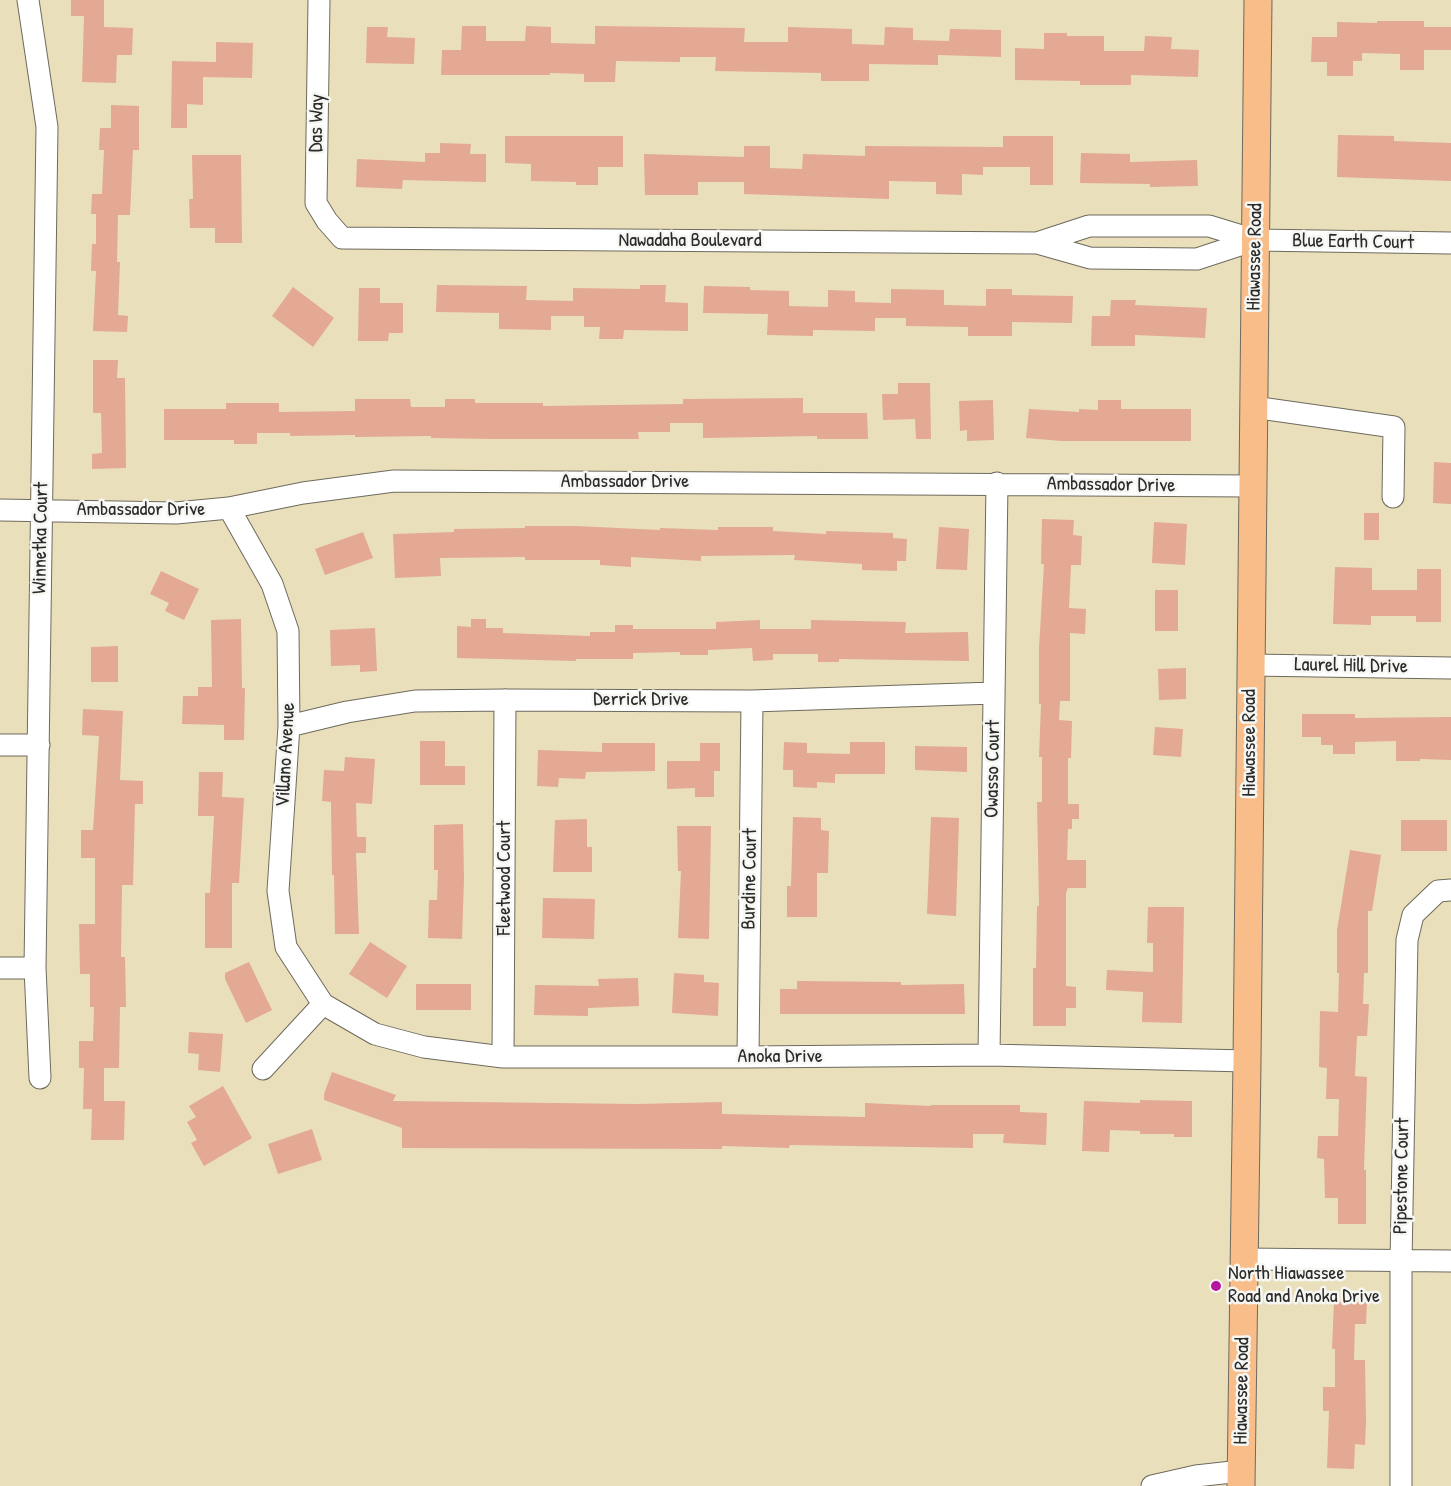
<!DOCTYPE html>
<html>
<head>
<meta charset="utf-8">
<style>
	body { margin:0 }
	canvas { display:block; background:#e9dfbb }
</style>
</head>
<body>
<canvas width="1451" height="1486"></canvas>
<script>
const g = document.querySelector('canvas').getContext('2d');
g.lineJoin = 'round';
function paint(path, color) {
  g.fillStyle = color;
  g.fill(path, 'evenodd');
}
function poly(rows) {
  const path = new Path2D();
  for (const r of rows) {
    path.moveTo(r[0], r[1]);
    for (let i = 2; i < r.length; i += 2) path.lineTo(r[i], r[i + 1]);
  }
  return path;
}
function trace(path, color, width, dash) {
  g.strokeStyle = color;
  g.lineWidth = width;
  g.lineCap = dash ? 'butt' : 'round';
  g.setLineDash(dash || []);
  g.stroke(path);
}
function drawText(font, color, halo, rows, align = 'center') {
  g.font = font + ' "Patrick Hand",sans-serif';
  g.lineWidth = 5;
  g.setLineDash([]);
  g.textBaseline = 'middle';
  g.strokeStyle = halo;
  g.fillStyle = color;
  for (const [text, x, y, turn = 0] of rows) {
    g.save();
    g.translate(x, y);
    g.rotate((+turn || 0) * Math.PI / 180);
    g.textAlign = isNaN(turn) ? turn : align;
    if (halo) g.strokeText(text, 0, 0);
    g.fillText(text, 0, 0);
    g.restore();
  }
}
paint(poly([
	[71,0,104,0,104,27,133,28,132,55,117,55,116,83,82,82,84,16,71,16],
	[1377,21,1424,21,1424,27,1451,27,1451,50,1424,50,1424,70,1400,70,1400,54,1362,53,1362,61,1353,61,1353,76,1327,76,1327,62,1311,62,1312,37,1337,37,1337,22,1377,23],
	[462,26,486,26,486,41,525,41,526,26,551,27,551,43,595,44,595,26,745,28,744,42,788,42,788,27,852,29,852,44,884,45,885,27,913,28,913,40,949,41,950,29,1001,30,1001,57,938,55,938,65,869,64,869,81,821,81,821,73,715,71,716,57,680,57,680,62,616,61,615,82,584,82,584,74,550,73,550,75,441,75,442,50,461,50],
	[367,27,388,27,387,37,415,38,414,64,366,63],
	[1044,33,1067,33,1067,36,1104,36,1104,51,1144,51,1145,36,1172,37,1171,49,1199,50,1198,77,1131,75,1131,85,1080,85,1080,81,1015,80,1015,48,1044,49],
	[216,42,253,43,252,78,203,77,203,105,187,104,187,128,171,128,172,61,216,62],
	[111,105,139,106,139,150,133,150,130,215,118,215,117,262,120,262,118,315,128,316,127,332,93,331,96,271,91,271,92,244,96,244,96,214,91,214,92,194,102,194,104,150,99,150,100,128,111,128],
	[1338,135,1394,136,1394,141,1451,143,1451,181,1337,177],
	[505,136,623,136,623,167,598,167,598,185,576,185,576,182,531,181,531,164,505,163],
	[1003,136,1053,136,1053,185,1030,185,1030,167,983,167,983,175,962,174,962,195,936,194,936,182,889,181,889,199,744,194,744,182,698,182,698,195,645,195,644,154,744,157,744,146,770,146,770,168,802,169,803,154,865,156,865,146,1003,147],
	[440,143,471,144,470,154,486,154,486,182,403,180,402,189,356,187,357,159,425,162,425,153,440,153],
	[1081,153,1130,154,1130,162,1197,160,1198,186,1150,187,1150,184,1080,183],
	[192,155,241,155,242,243,215,243,215,228,190,228,189,199,193,199],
	[437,285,527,286,526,300,573,301,573,288,640,289,640,285,666,285,665,302,688,303,688,331,624,330,623,339,599,339,600,327,584,327,584,316,551,316,551,330,499,329,499,313,436,312],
	[704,286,750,287,750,290,789,291,789,306,828,307,828,290,855,291,855,302,891,303,891,289,944,290,944,305,986,306,986,289,1012,289,1012,295,1073,296,1072,323,1012,322,1012,336,968,336,968,327,906,326,906,318,875,318,875,331,813,330,813,336,767,335,768,314,703,313],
	[293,287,334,318,313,347,272,316],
	[359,288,380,288,380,303,403,303,403,333,389,333,388,341,358,341],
	[1111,300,1136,300,1135,305,1207,308,1205,338,1135,335,1135,346,1091,346,1092,316,1110,316],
	[93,360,118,360,117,378,125,378,126,468,92,469,92,454,102,453,101,413,93,413],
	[898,383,930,383,931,439,916,439,915,419,883,420,882,394,898,394],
	[803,398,803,413,867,413,868,439,817,439,817,436,703,438,703,423,670,423,670,432,638,432,639,439,492,439,431,438,431,436,355,437,355,435,290,436,290,433,257,433,257,444,234,444,234,440,164,440,164,409,226,409,226,403,279,403,279,412,355,411,355,399,410,399,411,407,445,407,445,399,475,399,475,403,543,403,543,406,683,404,683,399],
	[993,400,994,440,967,441,967,430,960,431,959,401],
	[1098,400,1121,400,1121,409,1191,409,1191,441,1061,441,1026,438,1029,409,1079,412,1079,409,1098,410],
	[1434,462,1451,463,1451,504,1433,503],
	[1364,513,1379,513,1379,540,1364,540],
	[1042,519,1074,520,1073,535,1082,536,1081,565,1071,565,1069,608,1086,609,1085,634,1070,633,1070,701,1060,701,1059,720,1072,721,1071,758,1068,758,1068,804,1079,804,1079,819,1072,819,1072,829,1068,829,1067,860,1086,860,1086,888,1068,888,1066,893,1066,986,1076,987,1076,1008,1066,1008,1066,1026,1033,1026,1033,968,1036,968,1037,906,1039,906,1037,802,1042,802,1042,757,1039,757,1041,704,1039,704,1039,648,1044,564,1041,564],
	[1154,522,1187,524,1185,565,1152,563],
	[525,526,576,526,660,530,660,528,718,530,718,527,773,527,773,531,826,534,826,531,893,533,893,538,907,539,906,561,897,561,897,571,862,570,862,564,794,560,795,555,701,556,701,561,631,557,631,567,600,565,600,560,525,560,525,557,440,558,441,576,395,578,393,534,454,532,454,529,525,528],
	[939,527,969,529,967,570,936,569],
	[363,532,373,558,325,575,315,549],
	[1335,567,1372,568,1372,590,1417,590,1417,569,1441,569,1441,622,1416,622,1416,616,1371,616,1371,625,1333,624],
	[161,571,199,589,184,620,165,611,169,603,150,594],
	[1155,590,1178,590,1178,631,1155,631],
	[241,619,242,688,245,688,244,740,224,740,224,725,182,724,183,696,198,696,198,687,212,687,211,620],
	[471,619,486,619,486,628,503,628,503,633,590,636,590,632,615,632,615,625,633,625,633,629,716,629,716,622,760,620,760,629,811,629,811,620,906,622,905,633,968,632,969,661,839,659,839,662,818,662,818,654,773,654,773,660,753,661,752,648,708,650,708,655,680,655,680,652,633,653,633,659,576,659,576,661,457,658,457,626,471,627],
	[375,628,377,671,360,672,360,665,331,666,330,630],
	[118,646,118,682,91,682,91,647],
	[1186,668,1186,699,1159,700,1158,669],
	[83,709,123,711,120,780,143,781,143,804,135,804,133,885,122,885,121,957,125,957,126,1007,120,1007,119,1068,104,1068,104,1101,125,1101,124,1140,91,1140,92,1109,83,1109,84,1068,79,1068,79,1041,93,1041,94,1007,90,1007,90,974,80,974,79,924,95,924,95,858,81,858,81,830,93,830,99,736,82,735],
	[1302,714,1355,714,1355,718,1451,717,1451,760,1420,759,1420,761,1396,761,1396,741,1355,742,1355,754,1333,754,1333,745,1321,745,1321,737,1302,737],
	[1155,727,1183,729,1181,757,1153,755],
	[420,741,445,741,445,766,465,766,465,785,420,785],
	[784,742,807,743,807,753,850,754,850,742,885,742,885,774,835,774,835,783,817,782,817,788,793,787,793,770,783,770],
	[602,743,655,743,655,771,586,772,585,779,559,778,558,787,537,786,538,750,602,752],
	[700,743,720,743,720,771,714,771,714,797,695,797,695,788,667,789,667,761,700,761],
	[915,746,967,747,967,772,915,770],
	[345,757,375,759,372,804,356,803,357,837,366,837,366,853,356,853,359,934,335,934,334,875,332,875,331,802,322,801,324,770,344,771],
	[199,772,223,772,222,797,244,798,239,883,232,883,232,948,205,948,205,893,210,893,214,816,198,816],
	[793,817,821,818,821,830,829,831,828,873,817,873,817,917,787,917,787,886,791,886],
	[931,817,959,818,956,916,927,914],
	[587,819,587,847,592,847,592,872,553,872,555,820],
	[1401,820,1447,820,1447,851,1401,851],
	[463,824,464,879,462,939,428,938,429,900,437,900,438,870,434,870,434,825],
	[677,826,711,826,709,939,678,938,681,871,678,871],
	[1350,850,1381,855,1372,911,1368,911,1368,973,1364,973,1363,1004,1369,1004,1367,1036,1357,1036,1355,1076,1367,1077,1364,1170,1366,1170,1366,1224,1338,1224,1338,1198,1325,1198,1324,1159,1317,1158,1318,1136,1338,1136,1339,1099,1326,1099,1327,1068,1319,1067,1320,1011,1338,1012,1339,973,1337,973,1337,930],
	[543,898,595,899,594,939,542,938],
	[1148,907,1184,907,1182,1023,1142,1022,1143,992,1106,990,1107,970,1153,972,1153,943,1147,943],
	[370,942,407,966,387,998,349,974],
	[249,962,272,1010,246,1023,225,979,225,973],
	[674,973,704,975,704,982,719,983,718,1016,672,1013],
	[638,978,639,1006,588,1008,588,1016,534,1015,535,985,599,986,598,979],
	[797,981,901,982,901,985,964,984,965,1014,780,1014,780,989,797,989],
	[416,984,471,984,471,1010,416,1010],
	[189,1032,223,1034,220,1072,198,1070,199,1054,188,1053],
	[332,1072,396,1095,393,1101,636,1104,722,1102,722,1114,865,1117,865,1103,931,1106,931,1105,1020,1105,1020,1112,1047,1113,1046,1145,1003,1143,1004,1134,973,1134,973,1148,790,1145,789,1148,722,1146,722,1149,402,1148,402,1128,324,1100,324,1094],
	[223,1086,252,1138,204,1166,191,1143,197,1140,187,1122,196,1117,189,1106],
	[1140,1100,1192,1101,1192,1137,1174,1137,1174,1134,1140,1134,1140,1131,1110,1130,1109,1152,1082,1151,1084,1101,1140,1103],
	[312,1129,322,1160,278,1174,268,1144],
	[1334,1301,1367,1302,1366,1324,1355,1324,1354,1360,1365,1360,1366,1422,1365,1445,1355,1444,1354,1469,1327,1468,1329,1411,1323,1411,1323,1387,1335,1387,1335,1349,1332,1349]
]), '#e4a993');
const minor = poly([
	[28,0,47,127,35,968,40,1078],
	[319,0,316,203,327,221,342,238,1037,243,1090,258,1197,259,1255,240],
	[1037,243,1089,226,1209,226,1255,240,1451,243],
	[1253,407,1394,427,1393,497],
	[229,508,272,584,288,631,289,726,278,891,286,947,323,1004,375,1034,424,1047,503,1057,748,1057,989,1055,1247,1061],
	[0,510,176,513,229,508,303,493,394,481,1252,486],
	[1250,665,1451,668],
	[289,726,347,712,415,701,505,700,752,701,994,693],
	[0,745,39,745],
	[0,968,35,968],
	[989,1055,997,483],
	[503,1057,505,700],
	[748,1057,752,701],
	[263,1069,323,1004],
	[1243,1259,1451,1261],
	[1152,1486,1196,1476,1241,1471],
	[1401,1486,1401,1261,1407,940,1413,915,1438,891,1451,890]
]);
const major = poly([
	[1241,1486,1247,1061,1258,0]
]);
trace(minor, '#6e6a5d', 23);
trace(major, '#6e6a5d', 29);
trace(minor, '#fff', 21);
trace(major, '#f8bd89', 27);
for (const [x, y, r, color] of [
	[1216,1286,6,"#b5179e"]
]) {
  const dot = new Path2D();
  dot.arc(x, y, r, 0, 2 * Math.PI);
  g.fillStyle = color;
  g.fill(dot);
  trace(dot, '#f6f6f2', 2);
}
drawText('20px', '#2b2b2b', '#f6f6f2', [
	["Das Way",317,123,-89],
	["Nawadaha Boulevard",690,241],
	["Blue Earth Court",1353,242,1],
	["Hiawassee Road",1255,257,-89],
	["Ambassador Drive",625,482],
	["Ambassador Drive",1111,485,1],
	["Ambassador Drive",141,510],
	["Winnetka Court",41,538,-89],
	["Laurel Hill Drive",1351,666,1],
	["Derrick Drive",641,700],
	["Hiawassee Road",1250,743,-90],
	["Villano Avenue",286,755,-87],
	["Owasso Court",993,769,-89],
	["Fleetwood Court",505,878,-90],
	["Burdine Court",750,879,-89],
	["Anoka Drive",780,1057],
	["Pipestone Court",1402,1176,-89],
	["Hiawassee Road",1242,1391,-89]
]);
drawText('20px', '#2b2b2b', '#f6f6f2', [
	["North Hiawassee",1228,1274],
	["Road and Anoka Drive",1228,1297]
], 'left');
</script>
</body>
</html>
